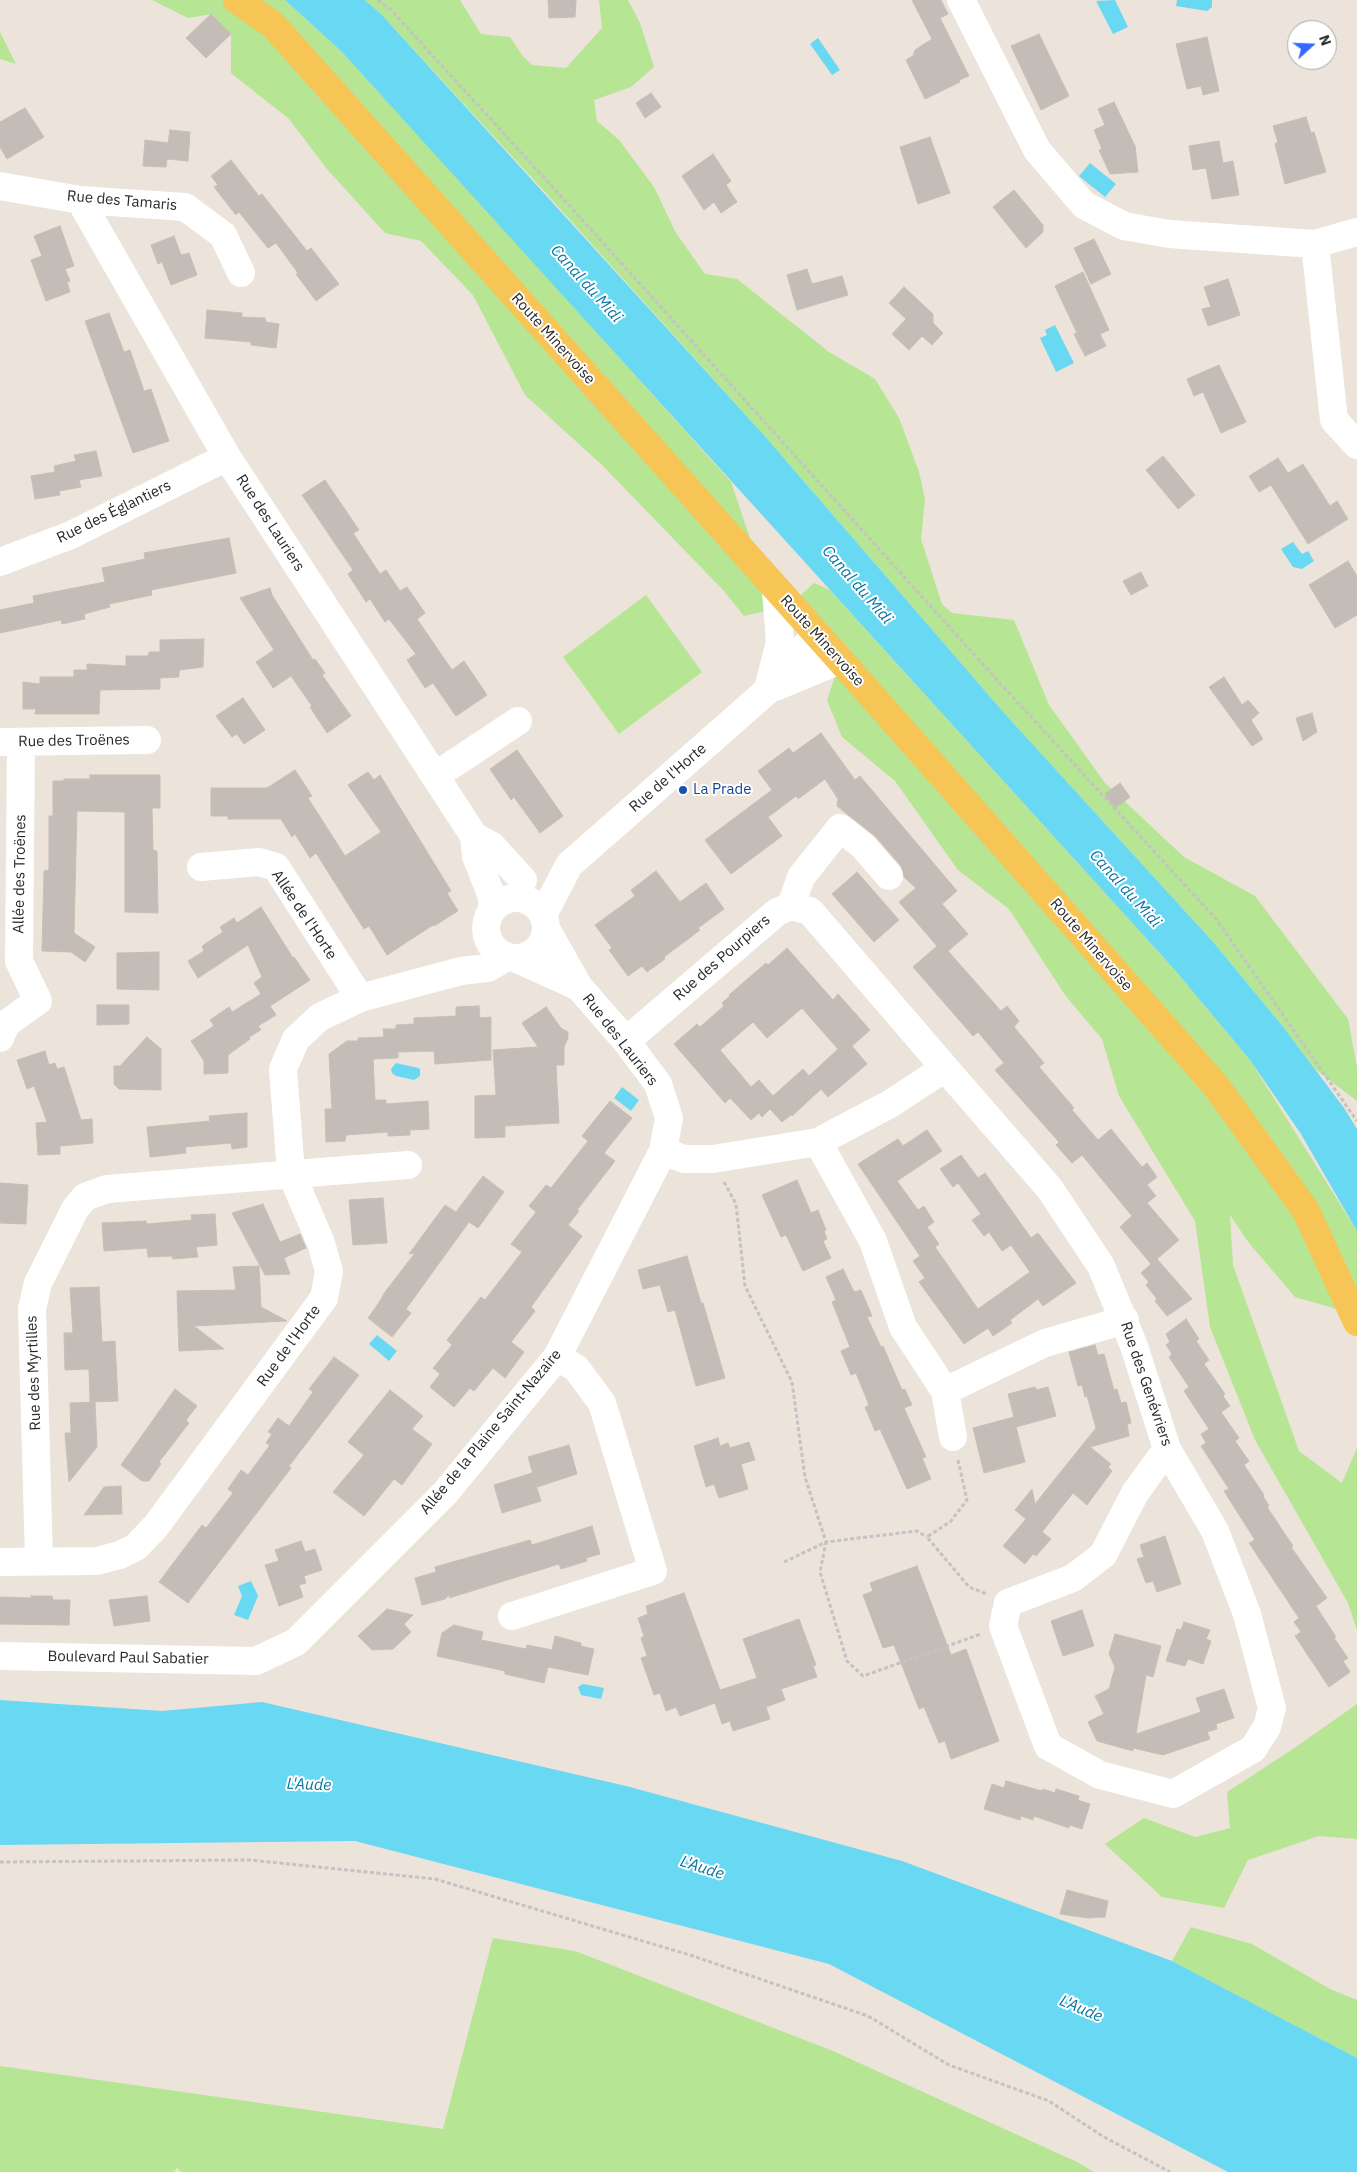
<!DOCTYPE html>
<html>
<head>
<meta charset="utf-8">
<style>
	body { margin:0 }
	#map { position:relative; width:1357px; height:2172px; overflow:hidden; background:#ece3da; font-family:"IBM Plex Sans",sans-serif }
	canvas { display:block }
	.north { position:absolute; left:1287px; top:20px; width:50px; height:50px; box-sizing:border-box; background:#fff; border:1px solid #a9a9a9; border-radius:50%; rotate:70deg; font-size:14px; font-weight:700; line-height:20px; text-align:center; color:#292929 }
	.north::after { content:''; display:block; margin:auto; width:18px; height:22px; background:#3469ff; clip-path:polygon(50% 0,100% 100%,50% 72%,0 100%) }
</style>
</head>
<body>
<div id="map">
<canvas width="1357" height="2172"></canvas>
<div class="north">N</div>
</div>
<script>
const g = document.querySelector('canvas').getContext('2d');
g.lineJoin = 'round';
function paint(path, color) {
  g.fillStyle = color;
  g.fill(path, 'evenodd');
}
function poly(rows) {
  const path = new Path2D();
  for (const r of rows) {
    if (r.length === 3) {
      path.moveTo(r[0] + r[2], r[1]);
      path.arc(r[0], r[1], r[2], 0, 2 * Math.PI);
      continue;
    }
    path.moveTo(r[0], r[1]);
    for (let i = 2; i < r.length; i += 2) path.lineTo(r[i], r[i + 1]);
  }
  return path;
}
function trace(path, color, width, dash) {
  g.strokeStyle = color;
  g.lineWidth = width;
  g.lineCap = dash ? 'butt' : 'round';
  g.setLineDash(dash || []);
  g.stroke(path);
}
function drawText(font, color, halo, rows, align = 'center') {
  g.font = font + ' "IBM Plex Sans",sans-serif';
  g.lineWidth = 4;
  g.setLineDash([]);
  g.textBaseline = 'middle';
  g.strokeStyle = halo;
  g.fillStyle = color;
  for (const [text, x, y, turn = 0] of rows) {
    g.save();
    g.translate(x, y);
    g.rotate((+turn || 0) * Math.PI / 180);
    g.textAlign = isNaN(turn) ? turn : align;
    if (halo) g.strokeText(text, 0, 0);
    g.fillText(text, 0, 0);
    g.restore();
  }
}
paint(poly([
	[152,0,285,0,342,52,504,229,731,482,774,609,744,616,724,591,602,465,525,395,473,295,421,241,385,233,327,169,289,119,231,73,231,34,212,14,188,18],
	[365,0,460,0,481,34,510,37,522,55,532,65,566,68,602,28,599,0,628,0,640,23,654,67,631,87,594,100,597,121,619,140,654,187,676,233,705,274,737,279,829,352,875,379,899,418,919,472,925,499,921,539,942,604,952,613,1014,620,1049,705,1105,783,1184,857,1255,896,1348,1019,1357,1067,1357,1101,1315,1069,1284,1028,1214,943,1005,714,762,433,543,190,382,15],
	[0,32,16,64,0,59],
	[814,583,830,590,1174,969,1250,1060,1357,1231,1357,1337,1337,1309,1295,1297,1249,1243,1230,1215,1233,1265,1299,1451,1342,1483,1357,1448,1357,1630,1348,1603,1255,1440,1210,1327,1195,1221,1119,1096,1102,1039,1065,995,1009,909,958,870,895,781,842,737,827,700,835,676,797,631,801,595],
	[646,595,702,672,619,734,563,657],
	[1357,1704,1357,1839,1319,1836,1248,1860,1224,1908,1162,1897,1105,1844,1144,1818,1195,1837,1230,1828,1227,1792,1293,1749],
	[1191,1927,1252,1944,1330,1989,1357,2000,1357,2058,1172,1961],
	[493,1938,575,1951,833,2051,1077,2162,1094,2172,181,2172,177,2168,174,2172,0,2172,0,2066,443,2129]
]), '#b6e594');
paint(poly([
	[285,0,365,0,382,15,762,433,1005,714,1214,943,1284,1028,1344,1108,1357,1129,1357,1231,1301,1134,1250,1060,1174,969,342,52],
	[1115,0,1128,27,1113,34,1096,1],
	[1177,0,1212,0,1212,7,1207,11,1176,6],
	[818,38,840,70,832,75,810,44],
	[1090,163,1116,184,1105,197,1079,176],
	[1055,325,1074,363,1056,372,1040,338,1047,335,1045,330],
	[1293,542,1302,554,1308,551,1314,561,1302,569,1293,567,1281,549],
	[396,1063,418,1068,420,1069,420,1076,414,1080,396,1076,392,1073,391,1069],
	[622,1087,639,1100,631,1111,614,1098],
	[377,1335,397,1351,389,1361,369,1344],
	[251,1581,258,1596,248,1620,234,1615,242,1596,238,1586],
	[583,1684,604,1688,601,1699,581,1695,578,1687],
	[0,1700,162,1711,262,1702,626,1786,902,1861,1172,1961,1357,2058,1357,2172,1228,2172,829,1964,355,1841,0,1845]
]), '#68d8f3');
const building = poly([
	[548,0,576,0,575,17,549,18,548,0],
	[912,0,941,0,948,14,940,18,969,76,959,80,960,82,925,99,906,60,913,56,915,50,932,39,912,0],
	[211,14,231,34,206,58,186,38,211,14],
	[1039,34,1069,96,1041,110,1011,46,1039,34],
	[1207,37,1219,91,1203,95,1201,86,1187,89,1176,44,1207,37],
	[651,93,661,107,645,118,636,103,651,93],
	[1114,102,1135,146,1138,172,1110,174,1099,150,1102,149,1094,130,1105,125,1098,109,1114,102],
	[25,108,44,137,7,159,0,147,0,122,25,108],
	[1306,117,1311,133,1314,132,1326,172,1285,184,1275,144,1278,142,1273,126,1306,117],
	[170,130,190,132,188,161,167,159,166,167,143,166,145,140,168,143,170,130],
	[930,137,950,193,918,204,900,147,930,137],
	[1219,141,1223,163,1233,161,1239,195,1212,199,1206,168,1193,170,1189,146,1219,141],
	[713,154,731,181,726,185,737,202,721,213,714,202,704,210,682,176,713,154],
	[231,160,259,196,262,194,307,251,311,248,339,284,316,301,296,274,298,273,276,243,268,248,239,212,236,215,214,187,218,185,211,176,231,160],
	[1014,190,1043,225,1043,232,1026,248,993,207,1014,190],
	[60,226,74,266,65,269,70,281,67,282,70,292,46,301,31,260,42,256,34,236,60,226],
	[174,236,181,255,189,253,197,275,171,285,162,262,158,264,151,245,174,236],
	[1094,239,1111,274,1091,284,1074,248,1094,239],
	[807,269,812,284,842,276,848,295,797,310,787,275,807,269],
	[1083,272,1109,330,1100,334,1106,346,1085,356,1074,334,1077,333,1055,286,1083,272],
	[1228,279,1240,315,1208,326,1202,309,1211,307,1204,287,1228,279],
	[904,287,933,314,933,323,943,333,932,345,922,336,909,350,892,334,906,319,889,303,904,287],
	[207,310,242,313,242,317,265,318,266,322,279,324,276,348,251,345,251,342,205,338,207,310],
	[109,313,124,352,130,350,144,391,151,389,169,441,133,453,85,321,109,313],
	[1219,365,1246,422,1221,433,1203,392,1194,396,1187,379,1219,365],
	[96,451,102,476,79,480,81,487,59,491,60,495,35,499,31,476,55,472,54,466,76,461,74,455,96,451],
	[1163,456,1195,495,1178,509,1146,470,1163,456],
	[1278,458,1288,473,1303,464,1330,506,1337,501,1348,519,1308,544,1271,485,1259,492,1249,476,1278,458],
	[325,480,359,530,353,533,380,574,386,570,400,591,407,587,425,613,417,619,452,670,464,661,487,695,456,716,433,683,425,688,407,660,416,654,389,619,385,622,370,599,366,602,348,574,353,570,302,495,325,480],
	[229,538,236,573,151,590,152,595,109,604,110,607,84,614,85,619,62,624,61,620,0,633,0,610,34,603,33,596,105,582,102,568,145,559,144,553,229,538],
	[1348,561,1357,576,1357,615,1335,628,1309,585,1348,561],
	[1141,572,1148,586,1131,595,1123,581,1141,572],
	[270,588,272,595,313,660,315,659,325,673,322,675,351,716,327,733,310,707,312,706,291,676,273,688,256,662,274,650,240,598,270,588],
	[204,639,203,667,179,670,179,677,160,678,160,689,100,690,99,714,35,714,36,709,23,709,23,682,40,684,40,677,74,677,74,670,87,670,87,664,126,666,126,656,148,656,149,652,160,652,160,640,204,639],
	[1224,677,1242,705,1248,700,1259,713,1251,720,1263,739,1252,746,1209,687,1224,677],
	[243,698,265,730,244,744,237,734,232,737,216,716,243,698],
	[1312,713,1317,732,1303,741,1296,718,1312,713],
	[821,733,855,780,860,776,957,891,942,904,968,934,948,951,1001,1011,1007,1006,1019,1021,1014,1027,1044,1063,1039,1067,1074,1108,1072,1110,1098,1140,1111,1129,1142,1167,1147,1163,1157,1177,1147,1185,1156,1196,1147,1203,1179,1240,1157,1259,1192,1299,1167,1316,1155,1301,1157,1299,1146,1285,1149,1282,1141,1273,1151,1264,1120,1227,1132,1216,1082,1155,1072,1163,1056,1145,1059,1142,995,1070,1004,1063,978,1032,973,1036,913,967,937,946,899,902,916,888,904,877,901,866,875,836,837,806,838,799,825,779,798,799,796,796,768,817,782,836,731,874,705,840,772,790,758,771,789,748,793,753,821,733],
	[517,750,563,816,540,833,514,797,511,800,490,769,517,750],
	[295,770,312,796,308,798,345,856,381,832,348,785,368,772,374,780,380,775,451,891,447,893,458,911,434,926,433,925,387,955,369,926,364,929,316,853,310,858,295,834,292,837,281,819,228,819,228,816,211,816,211,788,267,788,295,770],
	[90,775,160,775,160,808,152,808,153,850,157,851,158,913,125,912,125,812,77,811,74,933,95,947,85,962,71,952,42,951,44,871,49,870,49,816,53,816,53,781,64,781,64,779,90,779,90,775],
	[1120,783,1130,797,1115,808,1105,794,1120,783],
	[656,871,680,902,706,883,724,909,698,928,700,930,664,957,665,959,647,972,642,966,628,976,609,950,612,948,595,925,635,896,631,890,656,871],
	[857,872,899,920,874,942,832,894,857,872],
	[261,907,293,958,294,957,310,980,270,1006,276,1015,258,1026,261,1030,249,1037,250,1039,228,1055,228,1073,204,1074,204,1061,191,1041,214,1026,210,1020,229,1007,232,1012,261,994,254,983,262,977,248,945,198,978,188,961,204,951,202,946,223,932,220,927,234,918,237,923,261,907],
	[787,948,833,1000,838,994,870,1030,852,1046,867,1064,828,1097,821,1089,792,1116,791,1115,782,1122,770,1109,762,1117,759,1113,751,1120,730,1098,725,1103,674,1044,697,1024,700,1027,724,1006,722,1003,730,996,729,995,766,963,768,965,787,948],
	[802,1008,838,1049,809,1076,803,1069,773,1096,759,1080,751,1087,720,1050,753,1022,767,1038,802,1008],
	[159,952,159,990,117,989,117,953,159,952],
	[97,1005,129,1005,129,1024,97,1025,97,1005],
	[479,1006,480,1018,491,1017,491,1060,435,1064,434,1051,398,1052,398,1058,373,1059,375,1100,386,1100,386,1104,428,1101,429,1129,410,1130,410,1135,388,1136,388,1132,346,1135,345,1141,326,1142,325,1109,332,1109,329,1054,347,1041,358,1041,358,1038,384,1037,383,1029,396,1029,396,1025,414,1024,414,1018,456,1016,456,1007,479,1006],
	[546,1007,561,1028,568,1032,568,1038,564,1047,564,1065,556,1065,559,1123,505,1126,505,1137,475,1138,475,1096,496,1095,493,1050,538,1047,522,1023,546,1007],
	[147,1037,161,1049,161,1090,119,1089,114,1084,114,1066,120,1066,147,1037],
	[45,1051,49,1065,55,1063,57,1069,64,1067,81,1120,92,1119,93,1143,60,1146,60,1154,38,1155,36,1123,47,1122,34,1086,27,1089,17,1060,45,1051],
	[610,1101,632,1118,604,1153,615,1161,577,1210,579,1211,568,1225,582,1236,531,1307,535,1311,511,1342,524,1352,505,1378,493,1368,474,1391,470,1388,454,1407,430,1387,440,1374,433,1368,452,1345,447,1340,481,1297,485,1300,522,1252,511,1244,536,1212,529,1206,546,1185,551,1188,588,1141,582,1136,610,1101],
	[247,1113,247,1147,232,1149,231,1143,185,1147,186,1153,150,1157,147,1127,210,1121,209,1116,247,1113],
	[927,1130,942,1151,897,1181,918,1210,924,1206,934,1222,927,1227,939,1244,935,1247,978,1309,1030,1272,1011,1245,1002,1251,989,1232,984,1236,972,1220,981,1214,958,1183,953,1187,940,1169,961,1155,978,1178,985,1173,1031,1238,1038,1233,1076,1283,1043,1306,1038,1299,1010,1320,1012,1323,993,1336,988,1328,964,1344,919,1282,925,1278,913,1261,920,1256,858,1164,898,1139,903,1146,927,1130],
	[483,1176,504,1192,478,1228,469,1222,406,1309,411,1313,392,1337,368,1318,378,1304,385,1292,415,1253,409,1254,445,1205,456,1212,483,1176],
	[797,1180,811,1213,818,1210,826,1230,824,1231,827,1239,823,1241,831,1258,803,1271,786,1235,781,1237,762,1195,797,1180],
	[0,1183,28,1185,26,1224,0,1223,0,1183],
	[383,1198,387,1243,353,1245,349,1200,383,1198],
	[263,1204,280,1242,300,1234,306,1248,284,1258,290,1274,265,1275,232,1213,263,1204],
	[215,1214,217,1245,196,1247,198,1257,173,1259,172,1256,148,1257,147,1248,104,1251,102,1223,146,1221,147,1224,192,1220,191,1215,215,1214],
	[687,1256,701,1303,703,1303,725,1378,696,1386,675,1310,668,1312,660,1285,643,1289,638,1270,687,1256],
	[259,1266,261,1307,287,1321,194,1326,224,1349,179,1351,177,1291,236,1290,233,1267,259,1266],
	[843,1269,854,1292,861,1290,872,1316,867,1317,881,1347,883,1346,902,1390,905,1389,912,1405,904,1408,926,1457,922,1458,931,1479,907,1489,880,1429,875,1431,865,1407,869,1405,856,1373,851,1375,841,1351,850,1347,832,1302,836,1300,826,1277,843,1269],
	[99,1287,102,1342,115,1341,118,1401,90,1402,89,1369,65,1370,64,1333,73,1333,70,1288,99,1287],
	[1186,1319,1199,1339,1196,1341,1209,1360,1204,1364,1225,1394,1223,1396,1230,1406,1221,1412,1239,1438,1235,1441,1249,1461,1244,1465,1264,1495,1263,1496,1269,1506,1267,1507,1293,1546,1291,1547,1327,1598,1316,1606,1336,1637,1334,1638,1348,1658,1343,1661,1350,1672,1329,1687,1295,1636,1301,1632,1294,1622,1299,1618,1249,1543,1255,1540,1224,1491,1229,1489,1201,1446,1206,1443,1201,1434,1209,1429,1184,1391,1189,1387,1169,1357,1172,1354,1166,1345,1170,1342,1166,1334,1186,1319],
	[1095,1345,1098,1355,1104,1354,1114,1390,1117,1389,1121,1403,1126,1402,1131,1423,1127,1424,1129,1436,1090,1447,1111,1464,1108,1467,1112,1471,1087,1505,1073,1493,1042,1532,1051,1539,1036,1556,1033,1554,1025,1564,1003,1546,1026,1519,1015,1510,1032,1489,1035,1504,1096,1428,1087,1396,1085,1397,1082,1385,1078,1386,1069,1352,1095,1345],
	[334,1357,359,1375,289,1466,291,1468,188,1603,159,1582,202,1525,206,1528,233,1493,228,1489,241,1470,248,1475,270,1445,266,1443,272,1434,268,1432,278,1418,289,1426,313,1392,309,1389,334,1357],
	[1035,1387,1036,1390,1048,1387,1056,1416,1016,1427,1025,1462,984,1473,973,1428,1014,1417,1008,1394,1035,1387],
	[175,1389,197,1406,186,1420,189,1423,159,1462,161,1464,149,1481,142,1481,121,1465,175,1389],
	[390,1390,423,1416,412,1429,432,1444,402,1485,394,1479,364,1516,333,1492,364,1455,348,1442,390,1390],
	[95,1402,97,1447,69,1482,65,1433,71,1433,70,1403,95,1402],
	[718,1438,720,1446,728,1443,730,1448,749,1442,755,1460,741,1464,748,1489,719,1498,714,1484,706,1487,694,1446,718,1438],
	[569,1445,577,1474,537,1487,528,1457,569,1445],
	[532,1473,541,1501,502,1513,494,1485,532,1473],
	[121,1486,122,1514,84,1515,104,1487,121,1486],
	[592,1526,600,1554,586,1558,587,1561,561,1569,559,1564,449,1598,450,1594,445,1599,422,1605,415,1578,436,1572,435,1567,530,1540,532,1545,592,1526],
	[1165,1536,1181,1584,1157,1592,1153,1581,1146,1583,1137,1559,1144,1557,1140,1545,1165,1536],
	[301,1541,305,1552,315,1549,322,1570,304,1576,306,1583,299,1585,303,1597,279,1606,265,1565,279,1561,275,1550,301,1541],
	[917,1566,951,1655,966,1649,999,1741,951,1759,945,1741,939,1743,924,1707,919,1709,894,1645,883,1648,863,1595,873,1591,870,1583,917,1566],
	[684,1593,720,1690,757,1678,743,1639,799,1619,816,1665,813,1666,817,1677,781,1689,785,1700,766,1707,770,1719,733,1731,730,1721,722,1724,715,1703,680,1716,676,1707,666,1711,660,1693,654,1695,641,1658,647,1656,641,1638,644,1636,638,1618,648,1614,646,1606,684,1593],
	[31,1596,52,1596,53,1600,70,1600,69,1625,0,1624,0,1597,31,1598,31,1596],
	[147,1596,150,1621,114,1626,109,1600,147,1596],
	[387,1609,413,1615,404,1624,411,1632,393,1649,372,1650,358,1636,387,1609],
	[1082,1610,1094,1646,1063,1656,1051,1621,1082,1610],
	[1184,1622,1210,1630,1206,1639,1211,1641,1203,1664,1188,1659,1185,1666,1166,1661,1177,1629,1181,1630,1184,1622],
	[454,1625,483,1632,481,1640,526,1649,527,1645,552,1650,555,1636,581,1643,581,1646,594,1649,588,1675,548,1667,544,1683,505,1674,505,1671,437,1656,442,1633,454,1625],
	[1115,1634,1161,1646,1153,1677,1146,1675,1136,1734,1201,1712,1196,1698,1224,1689,1234,1718,1216,1724,1217,1729,1207,1732,1210,1739,1163,1755,1133,1748,1133,1751,1097,1741,1088,1722,1104,1714,1095,1696,1109,1689,1115,1667,1109,1654,1115,1634],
	[1006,1781,1042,1791,1043,1789,1055,1793,1056,1789,1079,1796,1078,1800,1090,1804,1082,1829,1070,1825,1069,1828,1034,1816,1033,1820,1021,1816,1020,1820,984,1809,992,1784,1004,1788,1006,1781],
	[1067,1890,1108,1901,1105,1917,1088,1918,1060,1914,1067,1890]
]);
paint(building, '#c4bdb7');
trace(building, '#c7bfb4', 1);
trace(poly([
	[378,0,391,10,549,183,998,681,1216,919,1357,1121],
	[724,1182,736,1204,745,1286,792,1382,805,1477,826,1542,917,1531,927,1537],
	[958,1460,967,1500,951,1521,927,1537,969,1587,987,1594],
	[784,1562,826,1542,820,1572,847,1661,863,1676,981,1634],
	[0,1862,250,1860,435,1879,693,1956,868,2016,949,2065,1049,2101,1104,2137,1170,2172]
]), '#c3c3c3', 3, [4, 2.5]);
trace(poly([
	[961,0,1037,150,1084,205,1124,226,1169,234,1315,244,1357,232],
	[0,186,80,200,185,207,223,235,241,273],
	[80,200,227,457,474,836,476,856,492,897,492,910],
	[1315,244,1334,420,1357,445],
	[0,562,71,535,227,457],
	[769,685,780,642,776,591],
	[775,687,840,660],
	[0,742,147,740],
	[435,776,518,721],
	[474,836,491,845,523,880],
	[201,867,259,862,276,867,360,998],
	[516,928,30],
	[791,906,801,877,840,828,863,846,889,876],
	[543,915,569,865,767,691,816,634],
	[515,958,579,987],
	[0,1038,6,1024,38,1001,19,961,21,743],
	[626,1041,777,912,791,906,810,911,945,1068],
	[818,1142,873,1241,903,1327,945,1391,953,1437],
	[663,1151,684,1159,713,1159,818,1142,890,1104,945,1068,1050,1189,1101,1266,1134,1346,1167,1449,1215,1531,1247,1614,1272,1708,1267,1727,1253,1749,1173,1794,1100,1775,1048,1746,1003,1626,1008,1603,1073,1578,1103,1555,1135,1493,1167,1449],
	[945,1391,1045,1343,1125,1320],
	[39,1561,32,1309,38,1283,75,1209,85,1197,107,1189,408,1165],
	[0,1562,97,1561,120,1555,136,1547,156,1526,324,1298,329,1271,321,1243,291,1173,283,1069,296,1039,320,1017,360,998,461,971,488,968,507,957],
	[512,1616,653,1571,602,1403,576,1368,557,1357],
	[0,1656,256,1661,296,1642,445,1493,557,1357,663,1151,669,1118,658,1084,626,1041,579,987,546,929]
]), '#fff', 28);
trace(poly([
	[237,0,273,25,849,670,1216,1086,1306,1211,1357,1322]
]), '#f6c555', 28);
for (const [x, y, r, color] of [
	[683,790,5,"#1a4fb4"]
]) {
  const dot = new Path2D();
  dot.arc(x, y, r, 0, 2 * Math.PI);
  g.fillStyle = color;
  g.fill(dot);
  trace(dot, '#fff', 2);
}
drawText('15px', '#292929', '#fff', [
	["Rue des Tamaris",122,201,5],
	["Route Minervoise",553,339,48],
	["Rue des Églantiers",114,512,-26],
	["Rue des Lauriers",270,523,57],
	["Route Minervoise",822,641,48],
	["Rue des Troënes",74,741,-1],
	["Rue de l'Horte",668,778,-41],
	["Allée des Troënes",20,874,-89],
	["Allée de l'Horte",304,915,56],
	["Route Minervoise",1091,945,49],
	["Rue des Pourpiers",722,958,-41],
	["Rue des Lauriers",620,1040,52],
	["Rue de l'Horte",289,1346,-54],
	["Rue des Myrtilles",34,1373,-92],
	["Rue des Genévriers",1146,1384,71],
	["Allée de la Plaine Saint-Nazaire",491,1432,-50],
	["Boulevard Paul Sabatier",128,1658,1]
]);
drawText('15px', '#164399', '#fff', [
	["La Prade",693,790]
], 'left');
drawText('italic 16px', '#08769f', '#fff', [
	["Canal du Midi",586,284,48],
	["Canal du Midi",857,585,49],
	["Canal du Midi",1125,889,48],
	["L'Aude",309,1785,2],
	["L'Aude",702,1868,18],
	["L'Aude",1081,2009,23]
]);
</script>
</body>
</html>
